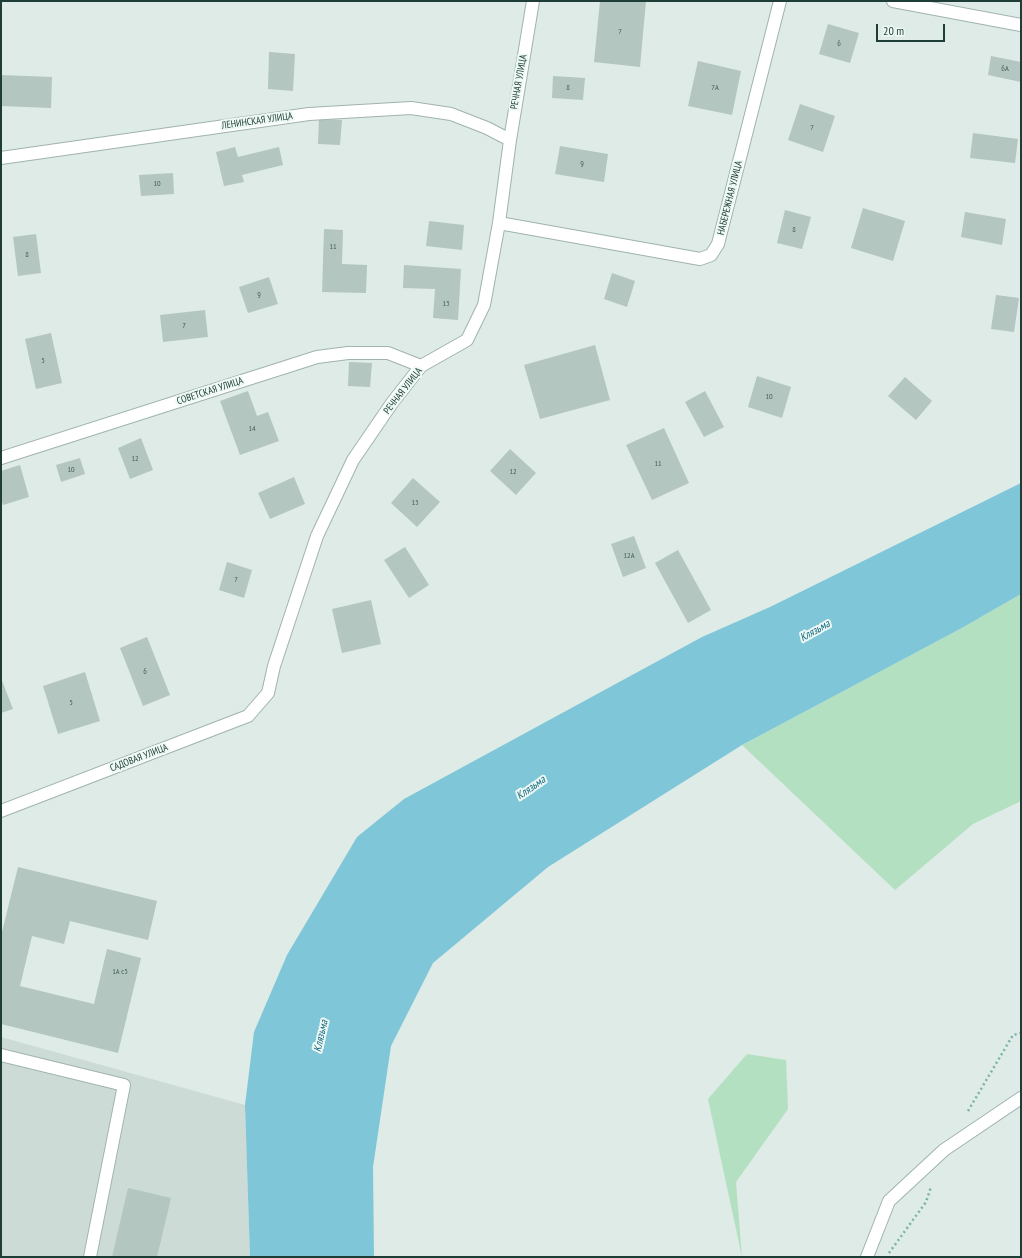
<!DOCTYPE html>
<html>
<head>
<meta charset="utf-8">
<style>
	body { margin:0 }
	#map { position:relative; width:1022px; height:1258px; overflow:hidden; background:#deebe6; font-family:"PT Sans Narrow",sans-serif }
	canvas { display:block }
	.frame { position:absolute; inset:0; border:2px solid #1d3d36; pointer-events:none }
	.scale { position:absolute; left:876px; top:24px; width:69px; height:18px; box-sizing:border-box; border:2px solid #1d3d36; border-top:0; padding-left:5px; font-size:12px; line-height:14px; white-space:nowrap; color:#1d3d36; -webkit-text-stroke:3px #eef8f4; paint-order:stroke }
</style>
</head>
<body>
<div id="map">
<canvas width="1022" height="1258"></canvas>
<div class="frame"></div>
<div class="scale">20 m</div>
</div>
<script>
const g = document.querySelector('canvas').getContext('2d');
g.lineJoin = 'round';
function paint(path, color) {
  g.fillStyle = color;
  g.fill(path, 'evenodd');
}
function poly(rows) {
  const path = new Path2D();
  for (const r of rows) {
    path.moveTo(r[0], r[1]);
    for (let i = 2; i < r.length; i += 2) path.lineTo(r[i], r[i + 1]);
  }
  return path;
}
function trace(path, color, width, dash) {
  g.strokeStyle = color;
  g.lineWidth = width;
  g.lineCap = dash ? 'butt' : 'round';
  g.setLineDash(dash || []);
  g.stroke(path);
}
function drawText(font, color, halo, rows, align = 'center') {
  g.font = font + ' "PT Sans Narrow",sans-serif';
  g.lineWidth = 4;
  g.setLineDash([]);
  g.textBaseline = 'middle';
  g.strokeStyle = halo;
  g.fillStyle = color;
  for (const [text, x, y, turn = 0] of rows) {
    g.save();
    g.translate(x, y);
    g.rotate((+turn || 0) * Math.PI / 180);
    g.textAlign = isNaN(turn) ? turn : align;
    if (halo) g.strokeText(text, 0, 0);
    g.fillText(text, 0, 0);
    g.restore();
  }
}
paint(poly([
	[1,1037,245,1105,250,1257,1,1257]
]), '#ccdbd5');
paint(poly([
	[1021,594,1021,801,973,824,895,890,742,745,960,629],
	[747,1054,786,1060,788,1109,736,1182,742,1257,708,1099]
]), '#b4e0c2');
paint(poly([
	[1021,483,1021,594,960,629,742,745,548,867,433,963,391,1046,373,1167,374,1257,250,1257,245,1105,254,1032,287,955,357,837,404,799,702,637,770,607]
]), '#7ec6d8');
paint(poly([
	[600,1,646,1,640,67,594,62],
	[828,24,859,33,850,63,819,54],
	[269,52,295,54,293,91,268,89],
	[991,56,1021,62,1021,82,988,75],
	[698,61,741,71,732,115,688,106],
	[1,75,52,77,51,108,1,106],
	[553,76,585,78,583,100,552,98],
	[800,104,835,116,823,152,788,140],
	[319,119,342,120,340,145,318,144],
	[973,133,1018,139,1015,163,970,158],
	[560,146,608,154,604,182,555,174],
	[235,147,238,157,279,147,283,165,242,175,244,182,224,186,216,152],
	[173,173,174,194,141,196,139,175],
	[863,208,905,221,893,261,851,248],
	[785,210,811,217,802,249,777,243],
	[965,212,1006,219,1002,245,961,237],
	[429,221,464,225,462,250,426,246],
	[324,229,343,230,342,264,367,265,366,293,322,292],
	[36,234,41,273,18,276,13,237],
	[404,265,461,269,458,320,433,318,435,289,403,288],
	[612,273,635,281,627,307,604,299],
	[269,277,278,304,248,313,239,287],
	[996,295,1019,298,1014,332,991,329],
	[205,310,208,337,163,342,160,315],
	[51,333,62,383,36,389,25,339],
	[595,345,610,400,540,419,524,365],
	[349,362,372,363,370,387,348,386],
	[757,376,791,387,782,418,748,407],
	[905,377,932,401,916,420,888,396],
	[248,391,257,416,268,412,279,441,240,455,220,401],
	[705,391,724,427,704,437,685,402],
	[664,428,689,483,652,500,626,445],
	[141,438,153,470,130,479,118,448],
	[510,449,536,473,516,495,490,471],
	[80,458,85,474,61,482,56,465],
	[20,465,29,497,3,505,1,499,1,471],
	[294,477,305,504,270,519,258,493],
	[413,478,440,502,417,527,391,503],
	[634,536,646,568,623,577,611,544],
	[405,547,429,585,409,598,384,560],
	[678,550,711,610,688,623,655,563],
	[227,562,252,570,244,598,219,590],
	[371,600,381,644,342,653,332,609],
	[147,637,170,695,143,706,120,648],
	[85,672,100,721,58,734,43,686],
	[1,678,13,709,1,713],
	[18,867,157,901,148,940,70,921,64,944,32,936,20,986,94,1004,107,949,141,958,118,1053,1,1024,1,936],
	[128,1188,171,1198,157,1257,112,1257]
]), '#b3c6bf');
const lane = poly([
	[893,1,1021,25],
	[1,1055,124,1085,90,1257],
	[867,1257,889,1201,944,1150,1021,1098]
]);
const street = poly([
	[1,158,309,114,411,108,451,114,487,128,510,140],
	[499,223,700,259,711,255,718,244,780,1],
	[1,458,317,357,348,353,388,353,421,366],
	[1,811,248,716,268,693,274,666,317,536,353,460,392,403,421,366,467,340,484,305,499,223,510,140,533,1]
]);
trace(lane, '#a0b3ae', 14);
trace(street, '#a0b3ae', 14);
trace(poly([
	[968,1111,1013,1035,1021,1033],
	[889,1253,926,1202,931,1187]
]), '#7ab3a4', 2.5, [2, 3]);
trace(lane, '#fff', 12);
trace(street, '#fff', 12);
drawText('8px', '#425f58', null, [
	["7",620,32],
	["6",839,44],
	["6А",1005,69],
	["8",568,88],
	["7А",715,88],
	["7",812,128],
	["9",582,164],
	["10",157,184],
	["8",794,230],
	["11",333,247],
	["8",27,255],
	["9",259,295],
	["13",446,304],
	["7",184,326],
	["5",43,361],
	["10",769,397],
	["14",252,429],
	["12",135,459],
	["11",658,464],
	["10",71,470],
	["12",513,472],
	["13",415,503],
	["12А",629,556],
	["7",236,580],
	["6",145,672],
	["5",71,703],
	["1А с5",120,972]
]);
drawText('10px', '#1d3d36', '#eef8f4', [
	["РЕЧНАЯ УЛИЦА",519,82,-80],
	["ЛЕНИНСКАЯ УЛИЦА",257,121,-8],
	["НАБЕРЕЖНАЯ УЛИЦА",730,198,-76],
	["СОВЕТСКАЯ УЛИЦА",210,391,-18],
	["РЕЧНАЯ УЛИЦА",403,391,-52],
	["САДОВАЯ УЛИЦА",139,758,-21]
]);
drawText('italic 11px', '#11687f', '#eef8f4', [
	["Клязьма",815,631,-29],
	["Клязьма",531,788,-35],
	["Клязьма",321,1036,-77]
]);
</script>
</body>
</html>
